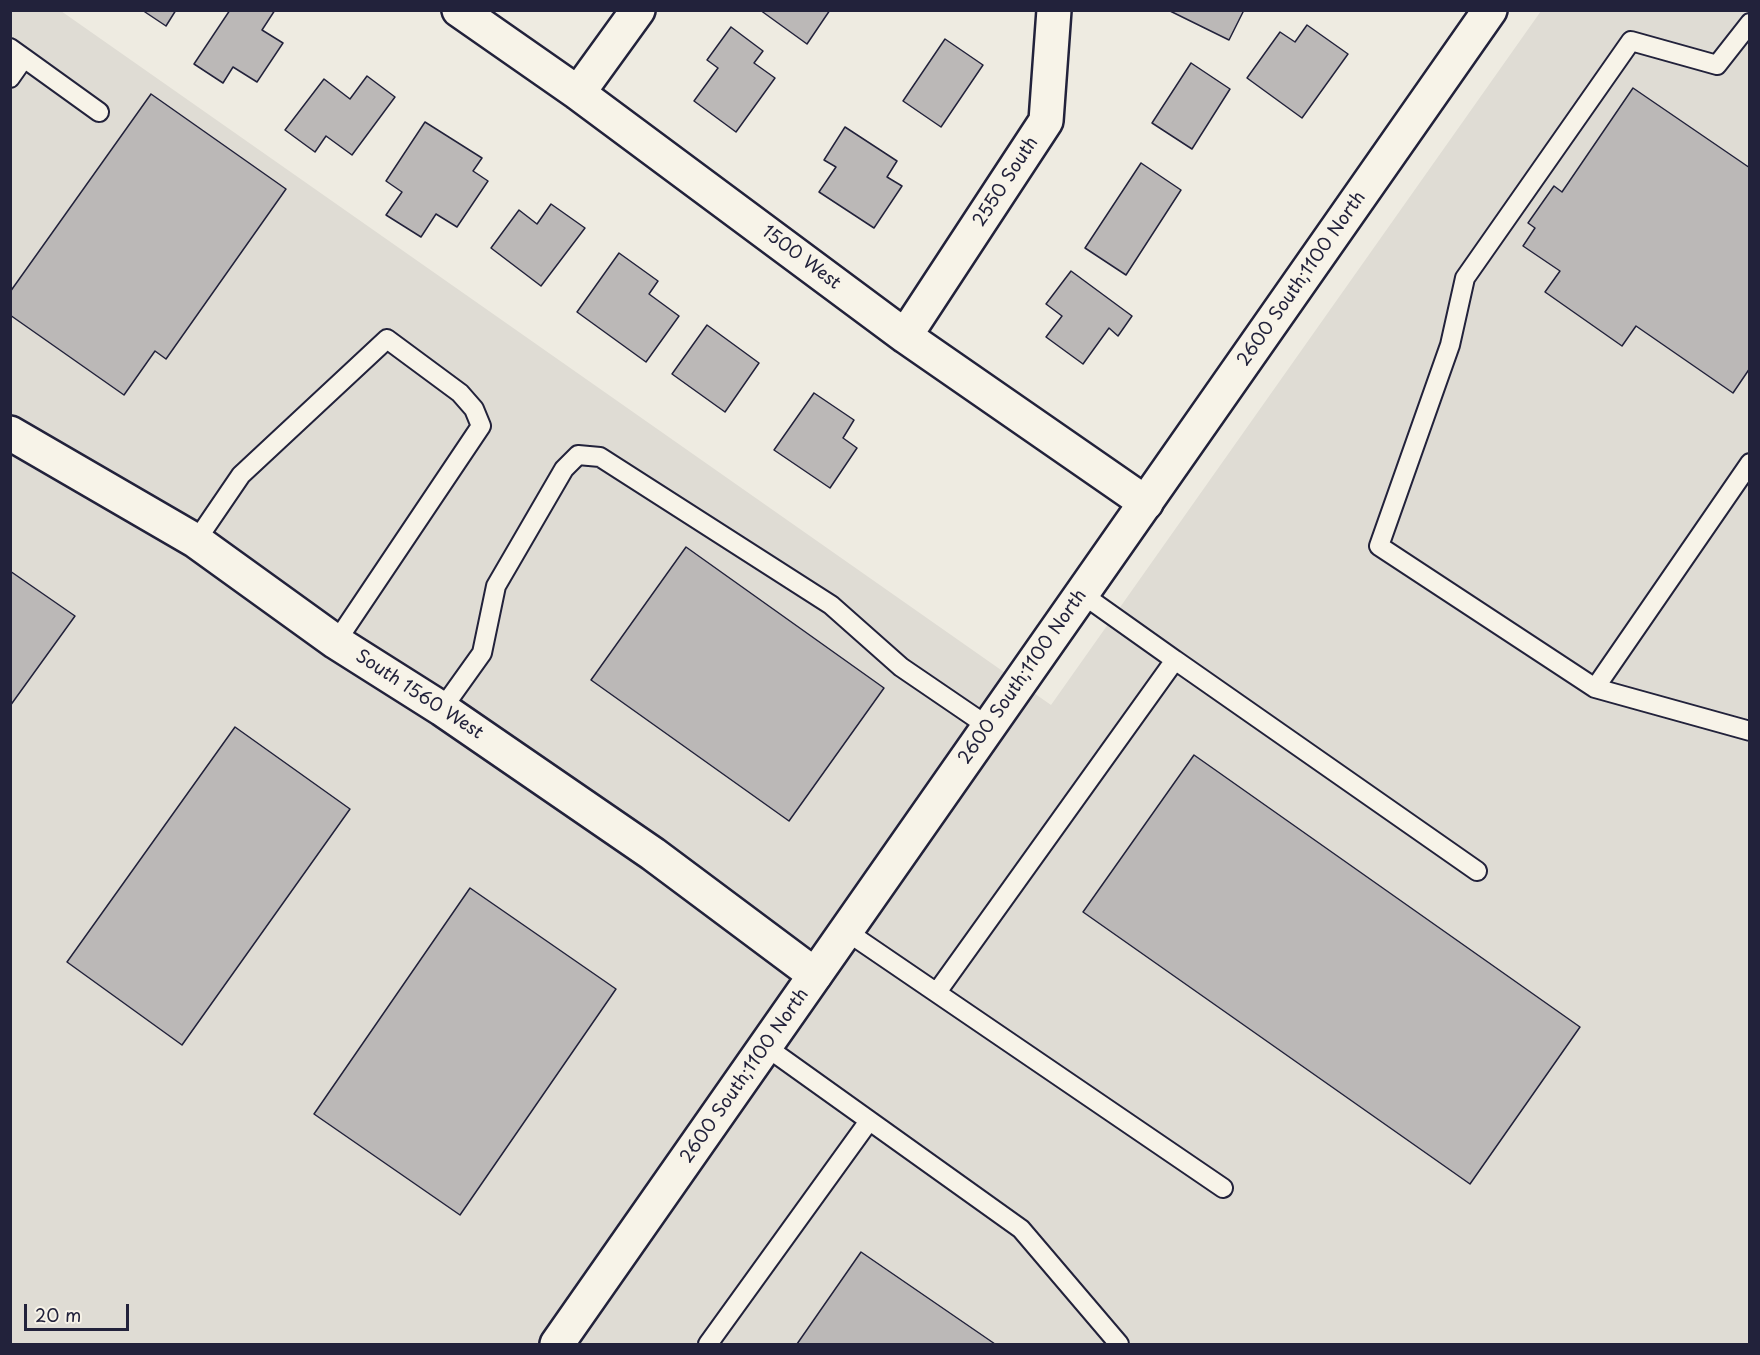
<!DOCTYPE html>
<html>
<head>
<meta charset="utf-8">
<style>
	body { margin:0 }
	#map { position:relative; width:1760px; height:1355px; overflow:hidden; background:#eeebe1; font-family:"Playpen Sans",sans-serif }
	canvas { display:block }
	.frame { position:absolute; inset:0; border:12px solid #22223b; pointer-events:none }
	.scale { position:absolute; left:24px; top:1304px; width:105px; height:27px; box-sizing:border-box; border:3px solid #22223b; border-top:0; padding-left:8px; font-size:18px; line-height:21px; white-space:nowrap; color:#22223b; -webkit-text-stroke:4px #f7f3e8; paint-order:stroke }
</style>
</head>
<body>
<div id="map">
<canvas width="1760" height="1355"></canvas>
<div class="frame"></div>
<div class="scale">20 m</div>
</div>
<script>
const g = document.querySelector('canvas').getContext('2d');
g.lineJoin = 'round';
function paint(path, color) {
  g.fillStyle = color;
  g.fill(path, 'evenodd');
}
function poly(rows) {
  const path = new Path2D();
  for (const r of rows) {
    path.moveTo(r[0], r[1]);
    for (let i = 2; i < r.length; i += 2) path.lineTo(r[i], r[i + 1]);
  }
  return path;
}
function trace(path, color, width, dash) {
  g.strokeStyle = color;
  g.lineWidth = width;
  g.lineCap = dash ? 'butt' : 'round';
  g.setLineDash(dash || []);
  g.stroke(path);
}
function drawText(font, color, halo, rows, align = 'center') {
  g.font = font + ' "Playpen Sans",sans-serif';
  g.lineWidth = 4.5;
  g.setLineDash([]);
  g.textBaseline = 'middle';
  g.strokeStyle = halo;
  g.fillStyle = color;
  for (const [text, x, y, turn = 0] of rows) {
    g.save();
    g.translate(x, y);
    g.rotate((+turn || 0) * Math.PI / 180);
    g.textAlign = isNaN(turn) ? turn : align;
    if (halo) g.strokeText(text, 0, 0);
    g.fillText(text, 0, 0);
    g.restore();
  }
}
paint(poly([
	[10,11,61,11,1051,705,1541,11,1749,11,1749,1344,11,1344]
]), '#dfdcd4');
const building = poly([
	[142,10,176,10,166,26,142,10],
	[230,10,275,10,262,30,283,43,257,82,233,67,223,83,194,64,230,10],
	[760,10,830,10,807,44,760,10],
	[1168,10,1244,10,1229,40,1168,10],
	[1307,25,1348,54,1302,118,1247,78,1280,32,1295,42,1307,25],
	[731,27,763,51,754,63,775,78,736,132,694,101,718,68,707,60,731,27],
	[945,39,983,65,941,127,903,101,945,39],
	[1191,63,1230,89,1192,149,1152,123,1191,63],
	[367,76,395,97,352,155,326,136,315,152,285,130,324,79,350,99,367,76],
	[1633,88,1750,168,1750,368,1733,393,1636,326,1622,346,1545,292,1560,271,1523,246,1535,228,1528,223,1554,186,1562,192,1633,88],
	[151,94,286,189,166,359,155,351,124,395,10,315,10,292,151,94],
	[425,122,482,158,473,171,488,181,457,227,436,214,421,237,386,215,402,192,386,181,425,122],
	[845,127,897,161,887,177,902,186,874,228,819,192,836,167,824,160,845,127],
	[1141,163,1181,190,1126,275,1085,248,1141,163],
	[551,204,585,228,541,286,491,248,519,210,537,224,551,204],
	[619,253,658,281,649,294,679,316,646,362,577,312,619,253],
	[1071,271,1132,316,1118,336,1109,328,1083,364,1046,337,1062,316,1046,304,1071,271],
	[707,325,759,363,725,412,672,374,707,325],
	[814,393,854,420,843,438,857,448,830,488,774,450,814,393],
	[686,547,884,688,789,821,591,680,686,547],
	[10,571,75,616,10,706,10,571],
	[235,727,350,809,182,1045,67,962,235,727],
	[1194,755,1580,1027,1470,1184,1083,912,1194,755],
	[470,888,616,989,460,1215,314,1114,470,888],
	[861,1252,995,1344,797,1344,861,1252]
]);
paint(building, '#bbb8b7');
trace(building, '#22223b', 1.5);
const lane = poly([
	[10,48,24,58,10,78],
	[24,58,99,112],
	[1750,463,1595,688,1750,731],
	[196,541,241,475,387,339,460,393,474,409,481,426,336,642],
	[1175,660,1477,871],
	[1595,688,1379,546,1450,345,1465,278,1631,41,1717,65,1750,23],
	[442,709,482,653,496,586,564,469,578,455,600,457,831,605,901,667,989,727],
	[846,931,1223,1188],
	[937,992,1175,660,1082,594],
	[765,1046,1021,1229,1119,1344],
	[708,1344,869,1121]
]);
const street = poly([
	[459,10,578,93,905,336,1146,503],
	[578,93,638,10],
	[905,336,1046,121,1054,10],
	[10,433,196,541,336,642,442,709,653,854,815,975]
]);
const secondary = poly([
	[557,1344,1490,10]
]);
trace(lane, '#22223b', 22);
trace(street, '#22223b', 38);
trace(secondary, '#22223b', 38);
trace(lane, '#f7f3e8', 18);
trace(street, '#f7f3e8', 33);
trace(secondary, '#f7f3e8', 33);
drawText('18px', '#22223b', '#f7f3e8', [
	["2550 South",1006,182,-57],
	["1500 West",801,258,37],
	["2600 South;1100 North",1302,279,-55],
	["2600 South;1100 North",1023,677,-55],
	["South 1560 West",419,695,33],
	["2600 South;1100 North",745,1076,-55]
]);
</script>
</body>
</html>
